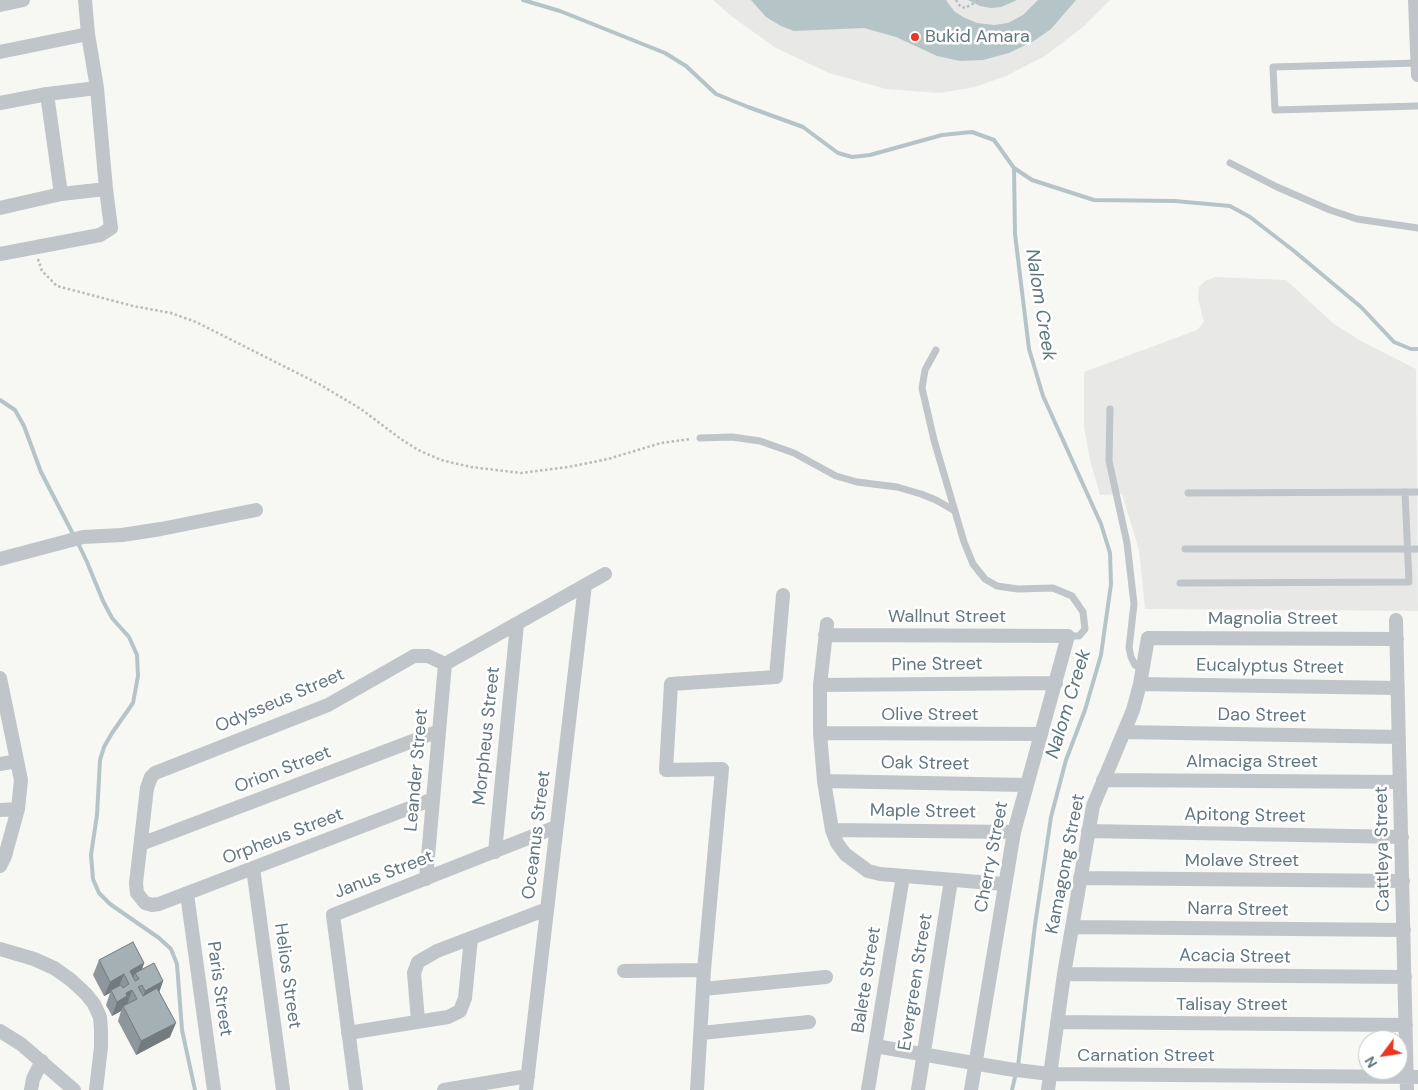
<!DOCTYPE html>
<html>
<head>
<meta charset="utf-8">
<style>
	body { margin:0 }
	#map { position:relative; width:1418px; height:1090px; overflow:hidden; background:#f7f7f4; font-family:"DM Sans",sans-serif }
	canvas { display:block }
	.north { position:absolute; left:1358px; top:1030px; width:50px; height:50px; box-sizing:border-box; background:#fff; border:1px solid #c0c9cc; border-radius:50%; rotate:239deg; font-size:14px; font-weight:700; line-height:20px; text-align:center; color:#617780 }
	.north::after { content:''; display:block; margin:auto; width:18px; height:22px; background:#ea3521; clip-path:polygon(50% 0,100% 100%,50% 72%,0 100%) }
</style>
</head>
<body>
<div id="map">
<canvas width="1418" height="1090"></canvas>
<div class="north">N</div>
</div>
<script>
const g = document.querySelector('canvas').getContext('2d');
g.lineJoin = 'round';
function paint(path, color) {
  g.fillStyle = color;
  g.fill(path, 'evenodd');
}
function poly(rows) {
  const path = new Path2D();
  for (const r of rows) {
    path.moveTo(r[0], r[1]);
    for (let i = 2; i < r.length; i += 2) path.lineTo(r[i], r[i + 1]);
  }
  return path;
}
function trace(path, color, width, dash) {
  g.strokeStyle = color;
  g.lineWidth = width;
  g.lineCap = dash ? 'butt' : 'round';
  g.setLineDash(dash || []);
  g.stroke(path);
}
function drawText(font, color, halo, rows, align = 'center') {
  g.font = font + ' "DM Sans",sans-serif';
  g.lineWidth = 5;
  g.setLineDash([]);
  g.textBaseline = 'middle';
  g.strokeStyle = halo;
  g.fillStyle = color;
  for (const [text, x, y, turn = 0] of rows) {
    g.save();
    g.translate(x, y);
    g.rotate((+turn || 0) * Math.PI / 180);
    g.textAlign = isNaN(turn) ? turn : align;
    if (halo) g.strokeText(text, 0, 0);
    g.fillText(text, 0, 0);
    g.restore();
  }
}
paint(poly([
	[713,0,1110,0,1083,27,1045,56,1006,76,975,87,940,93,886,89,829,73,776,48,731,16],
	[1215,277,1286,280,1334,324,1361,341,1416,369,1418,611,1145,609,1139,550,1122,494,1100,495,1090,460,1084,427,1084,372,1197,330,1204,322,1198,299,1199,287,1205,281]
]), '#e8e8e7');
paint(poly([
	[751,0,946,0,954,11,963,17,977,23,994,25,1008,23,1023,15,1038,0,1076,0,1051,29,1034,41,1009,53,983,60,960,61,937,56,896,37,864,28,794,31,781,26,766,17],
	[968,0,1017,0,1001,7,991,8,980,6]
]), '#b5c5c7');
trace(poly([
	[523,0,560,11,665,53,686,66,716,94,748,107,803,127,838,153,852,157,870,155,942,135,972,132,994,140,1014,168,1015,234,1029,349,1043,396,1101,524,1110,553,1111,584,1101,655,1085,710,1066,760,1051,817,1035,925,1018,1066],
	[1014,168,1032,180,1094,200,1175,201,1230,206,1250,217,1294,251,1361,307,1394,342,1411,349,1418,349],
	[0,400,15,410,24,426,41,472,74,536],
	[77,541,87,562,103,601,112,618,129,637,137,655,138,676,133,703,112,733,104,747,100,760,97,815,91,855,93,879,99,893,110,904,159,938,171,949,177,964,182,1030,195,1090],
	[1012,1090,1016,1073]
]), '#b5c5c7', 4);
trace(poly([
	[956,0,960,6,965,8,980,0],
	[38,259,42,271,57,286,133,306,171,313,196,322,319,384,361,409,398,437,418,450,441,460,471,467,521,473,568,467,608,459,661,443,691,439]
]), '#b7bcbe', 2.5, [2.5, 2.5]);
trace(poly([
	[1418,63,1273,67,1275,110,1418,106],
	[1230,163,1277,187,1330,210,1357,219,1418,228],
	[936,350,925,370,922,388,934,440,964,542,973,564,985,579,997,586,1018,589,1053,588,1072,596,1083,612,1085,629,1079,636,1068,636],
	[1110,409,1109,461,1127,543,1134,604,1129,648,1131,657,1135,665,1142,670],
	[700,438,732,437,760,441,794,453,836,476,857,482,897,487,921,494,936,500,955,511],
	[1188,493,1418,492],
	[1185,549,1418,549],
	[1180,583,1409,582,1405,492]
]), '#bfc5c8', 7);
trace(poly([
	[85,0,88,34],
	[1415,0,1418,75],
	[0,5,23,0],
	[0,52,88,34,97,88,106,189,111,228,100,235,0,254],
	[47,94,61,194],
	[0,103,47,94,97,88],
	[0,208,61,194,106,189],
	[0,559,83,537,122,535,161,529,256,510],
	[1396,620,1407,1090],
	[827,624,820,685,820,733,824,781,832,830,837,843,845,854,868,871,880,874,1004,884],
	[825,635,1068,636,1014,832,971,1090],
	[445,664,605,574],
	[0,678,21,780,18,809,5,856,0,866],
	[1140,684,1398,688],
	[820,685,1056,683],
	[1125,732,1399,737],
	[820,733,1040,734],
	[0,764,17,761],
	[1103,780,1400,782],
	[824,781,1025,785],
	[433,799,159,904,152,905,145,903,137,893,136,883,147,788,151,777,155,773,328,705,414,656,428,656,445,664],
	[0,810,18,809],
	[832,830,1014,832],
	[1088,831,1402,837],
	[141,844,439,731],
	[495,852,517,624],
	[253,868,283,1090],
	[1080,878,1403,881],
	[426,879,445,664],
	[187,894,214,1090],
	[1072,927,1404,930],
	[0,949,34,959,54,968,71,980,86,994,94,1004,100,1017,101,1030,101,1047,96,1090],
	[624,971,704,970],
	[1064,974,1405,977],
	[703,989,826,977],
	[418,1021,414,973,418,962,437,951,547,909],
	[1057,1022,1406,1025],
	[0,1031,21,1044,74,1090],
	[348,1033,448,1017,460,1011,465,998,471,938],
	[701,1033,809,1022],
	[875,1046,1008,1069,1050,1074,1418,1077],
	[31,1090,33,1079,42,1061],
	[356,1090,333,915,556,827],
	[444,1090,528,1076],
	[526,1090,585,585],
	[697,1090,704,970,722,769,666,770,671,684,776,677,783,595],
	[868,1090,903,876],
	[918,1090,951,880],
	[1048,1090,1064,974,1093,806,1133,710,1140,684,1148,638,1397,639]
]), '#bfc5c8', 14);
paint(poly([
	[99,960,144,963,142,969,163,981,159,992,170,1037,136,1055,118,1021,121,1011,112,1016,106,1005,110,993,104,996,93,975]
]), '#8d979b');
paint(poly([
	[144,963,139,978,135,973,132,982,130,971],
	[124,974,118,989,111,990,110,993,104,996,110,982],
	[163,981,158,996,140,1006,145,991],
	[132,990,127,1005,123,1006,121,1011,112,1016,117,1002,126,993],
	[176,1023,170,1037,136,1055,141,1041]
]), '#737b7e');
const building = poly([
	[133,942,144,963,130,971,135,981,139,979,135,973,154,963,163,981,145,991,142,985,138,987,143,996,157,988,176,1023,141,1041,123,1006,137,999,132,990,126,993,127,996,117,1002,111,990,121,985,123,988,129,984,124,974,110,982,99,960,133,942]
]);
paint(building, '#a4b0b4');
trace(building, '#737b7e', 1);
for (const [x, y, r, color] of [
	[915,37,5,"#ea3521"]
]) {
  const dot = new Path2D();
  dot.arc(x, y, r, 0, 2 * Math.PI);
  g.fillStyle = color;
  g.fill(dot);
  trace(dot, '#fff', 2);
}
drawText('18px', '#617780', '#fff', [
	["Bukid Amara",925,37]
], 'left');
drawText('18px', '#617780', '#fff', [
	["Wallnut Street",947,617],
	["Magnolia Street",1273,619],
	["Pine Street",937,665,-1],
	["Eucalyptus Street",1270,667,1],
	["Odysseus Street",280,701,-23],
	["Olive Street",930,715],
	["Dao Street",1262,716,1],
	["Morpheus Street",487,736,-84],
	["Almaciga Street",1252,762],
	["Oak Street",925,764,1],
	["Orion Street",283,770,-21],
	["Leander Street",417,770,-85],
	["Maple Street",923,812,1],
	["Apitong Street",1245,816,1],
	["Oceanus Street",537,835,-83],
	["Orpheus Street",283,837,-21],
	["Cattleya Street",1383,849,-91],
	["Cherry Street",992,857,-79],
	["Molave Street",1242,861],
	["Kamagong Street",1066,864,-79],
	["Janus Street",384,875,-21],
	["Narra Street",1238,910,1],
	["Acacia Street",1235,957,1],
	["Helios Street",287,976,82],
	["Balete Street",867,980,-81],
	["Evergreen Street",916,982,-81],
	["Paris Street",219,989,82],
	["Talisay Street",1232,1005],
	["Carnation Street",1146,1056]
]);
drawText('italic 19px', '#5b777b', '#fff', [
	["Nalom Creek",1040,305,81],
	["Nalom Creek",1069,704,-73]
]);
</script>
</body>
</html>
